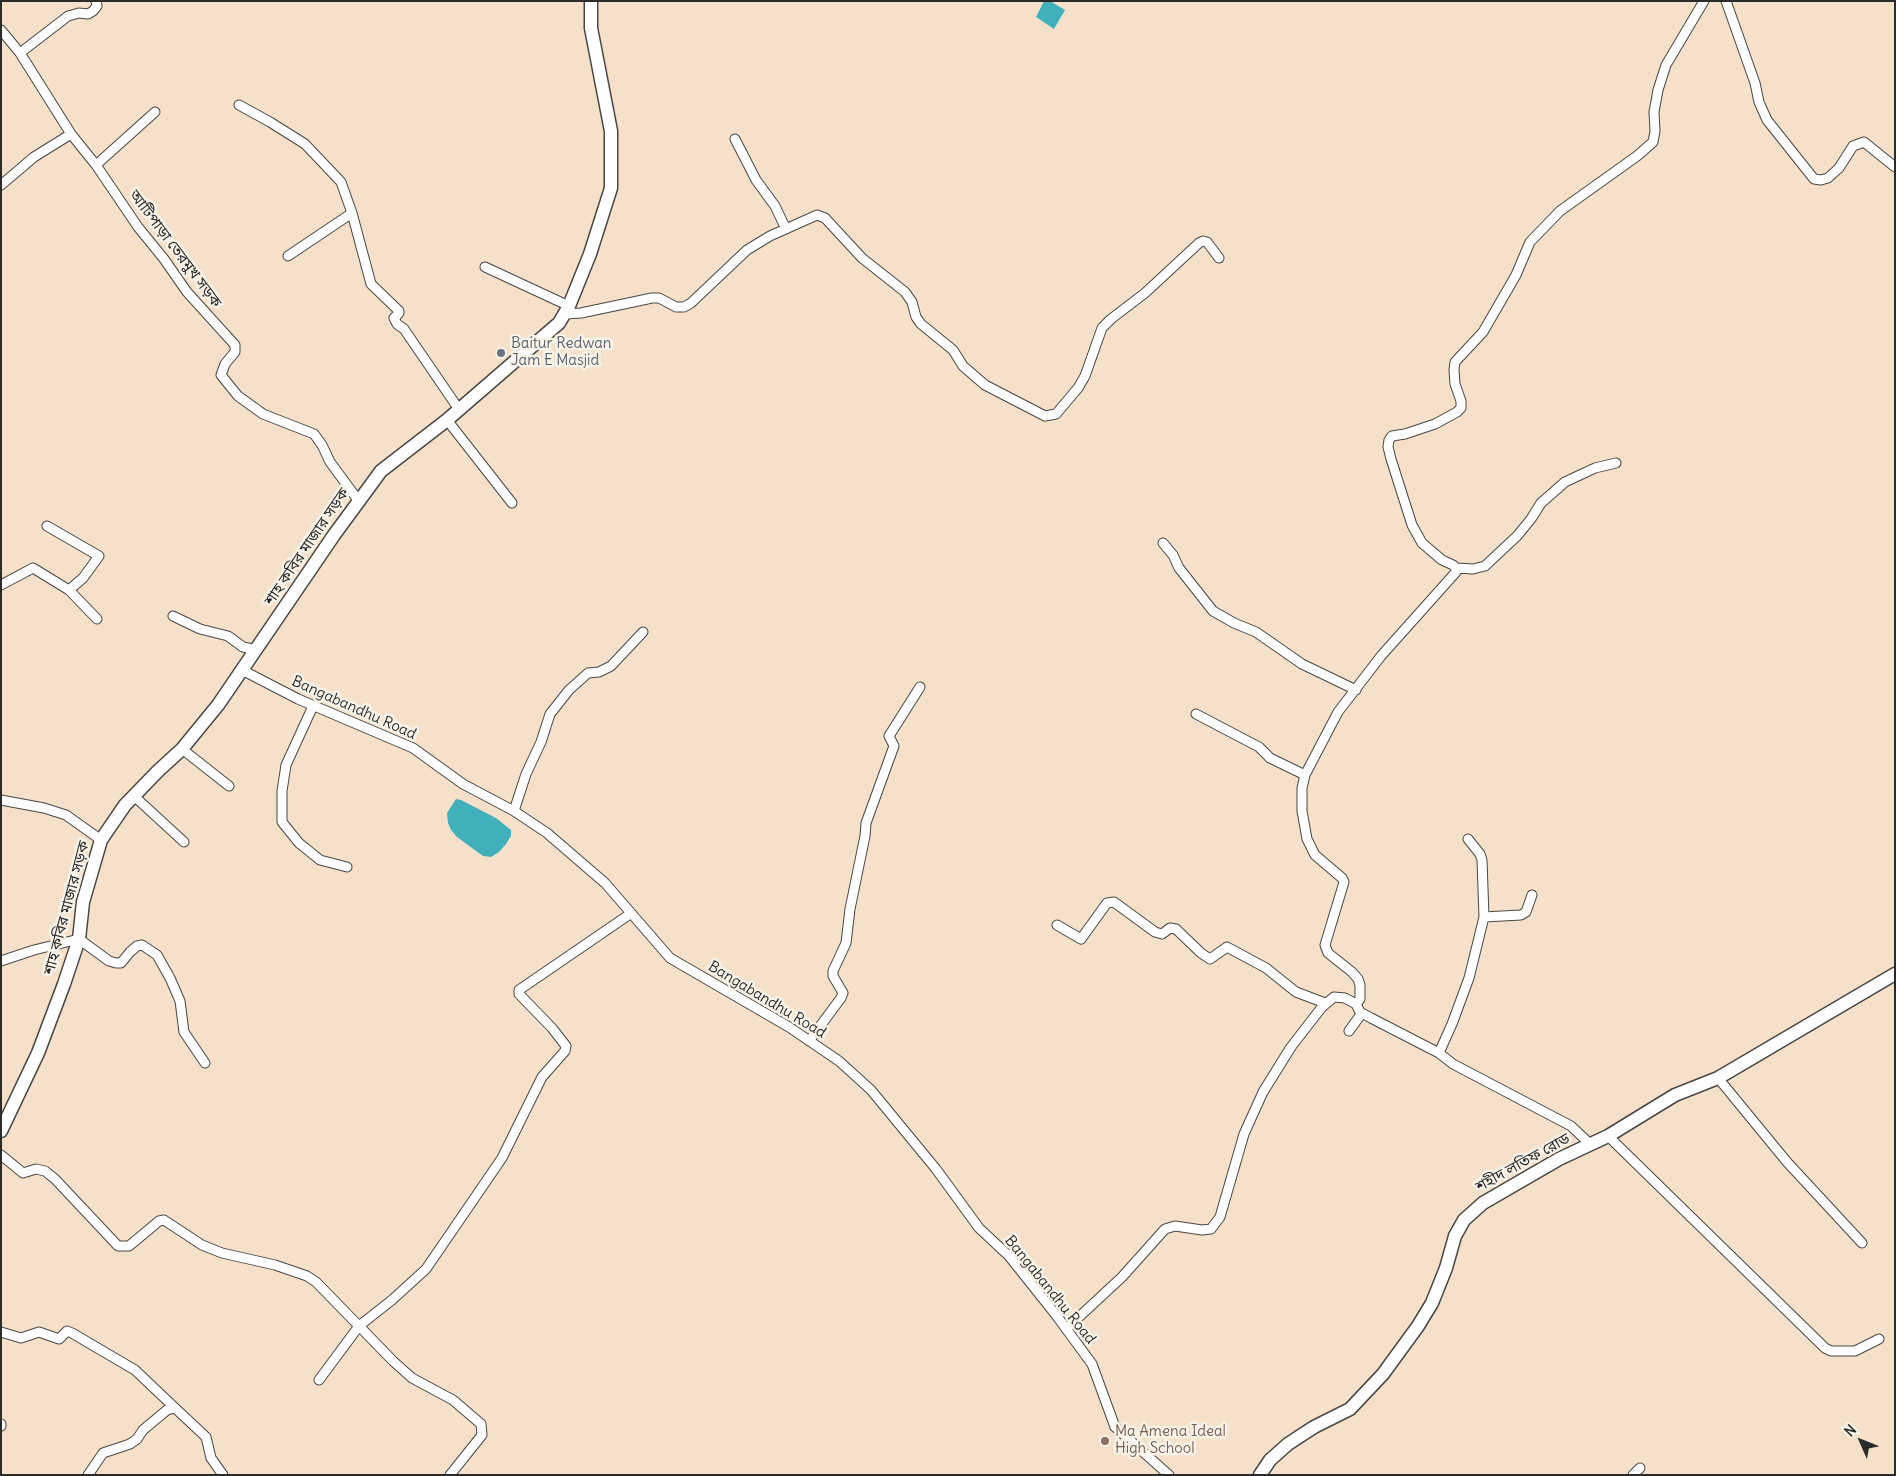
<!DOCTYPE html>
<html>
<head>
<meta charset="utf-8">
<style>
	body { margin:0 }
	#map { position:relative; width:1896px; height:1476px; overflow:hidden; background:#f5e1c9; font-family:Delius,sans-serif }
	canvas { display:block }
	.frame { position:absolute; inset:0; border:2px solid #2b2b2b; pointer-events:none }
	.north { position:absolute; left:1836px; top:1416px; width:50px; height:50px; -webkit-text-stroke:4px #f7f3e8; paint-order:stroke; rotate:314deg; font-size:14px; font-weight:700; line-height:20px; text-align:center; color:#2b2b2b }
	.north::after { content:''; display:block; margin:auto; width:18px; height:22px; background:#2b2b2b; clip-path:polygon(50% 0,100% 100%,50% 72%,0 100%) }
</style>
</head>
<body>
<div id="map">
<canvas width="1896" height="1476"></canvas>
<div class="frame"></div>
<div class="north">N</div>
</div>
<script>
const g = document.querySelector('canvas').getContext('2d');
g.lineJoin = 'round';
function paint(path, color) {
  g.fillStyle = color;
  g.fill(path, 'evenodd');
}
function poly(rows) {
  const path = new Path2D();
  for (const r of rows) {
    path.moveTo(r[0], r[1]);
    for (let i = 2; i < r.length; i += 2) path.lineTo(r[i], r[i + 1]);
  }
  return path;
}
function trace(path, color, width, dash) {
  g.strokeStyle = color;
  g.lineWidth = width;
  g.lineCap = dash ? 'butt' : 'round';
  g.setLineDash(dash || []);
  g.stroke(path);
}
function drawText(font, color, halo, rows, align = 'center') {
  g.font = font + ' Delius,"Noto Sans Bengali",sans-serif';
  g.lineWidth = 5;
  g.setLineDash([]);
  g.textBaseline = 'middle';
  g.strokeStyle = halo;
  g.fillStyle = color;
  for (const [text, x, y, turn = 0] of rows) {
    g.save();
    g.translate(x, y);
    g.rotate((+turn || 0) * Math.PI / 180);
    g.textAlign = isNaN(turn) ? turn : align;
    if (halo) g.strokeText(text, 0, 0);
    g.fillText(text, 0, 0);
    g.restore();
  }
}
paint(poly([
	[1044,1,1050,1,1065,10,1054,29,1036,17],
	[456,799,461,800,496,818,511,830,511,836,506,844,499,852,491,857,483,856,457,837,451,830,448,823,447,813]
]), '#40b0ba');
const street = poly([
	[1726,1,1755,83,1759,102,1767,120,1814,179,1821,180,1828,178,1839,168,1853,146,1864,142,1895,167],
	[1,30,20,53,71,134,96,165,138,227,164,259,187,292,235,345,235,352,225,364,221,375,238,396,263,414,314,434,322,445,330,462,358,500],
	[20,53,68,16,79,13,88,14,93,11,97,6,96,1],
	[239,105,270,122,305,144,341,182,352,213,371,284,399,311,399,313,394,318,397,324,404,329,458,408],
	[735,139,756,180,775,206,786,229],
	[96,165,155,112],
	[1,185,34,157,71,134],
	[288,256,352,213],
	[485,267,569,306],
	[565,314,581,313,652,298,659,298,676,307,684,307,691,303,747,250,770,236,817,215,825,218,862,258,905,292,912,302,916,317,921,324,953,350,963,366,985,385,1045,416,1056,414,1078,388,1085,376,1102,328,1111,319,1145,293,1199,243,1203,241,1207,242,1219,258],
	[447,420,512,503],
	[47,526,99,556,83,578,69,590],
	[1163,543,1173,555,1179,568,1213,611,1234,623,1256,632,1302,664,1356,690],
	[1456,568,1473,569,1485,566,1517,536,1531,519,1541,503,1565,482,1595,468,1616,463],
	[1,585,33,568,69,590,97,619],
	[173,616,200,629,228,636,243,647,257,650],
	[242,670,298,699,413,748,463,784,514,811,547,833,605,883,670,958,789,1027,839,1061,871,1090,936,1169,979,1228,1009,1256,1056,1315,1092,1364,1115,1427,1169,1475],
	[313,706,286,765,282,791,282,822,299,843,320,860,347,867],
	[1196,714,1259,747,1270,758,1305,775],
	[182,749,229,786],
	[134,796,184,842],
	[1,800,44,808,66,815,101,840],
	[514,811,526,774,541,742,550,714,569,690,588,673,599,672,611,666,643,632],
	[1468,839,1480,854,1482,860,1484,917],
	[1057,925,1081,939,1107,903,1114,902,1155,932,1162,934,1170,928,1176,929,1201,953,1210,959,1227,947,1266,968,1296,992,1325,1003],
	[1,961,34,950,79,939,109,961,116,963,121,963,130,952,137,946,142,945,157,955,170,978,180,1001,184,1032,205,1063],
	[1356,1004,1360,1012,1371,1018,1439,1053,1453,1064,1571,1126,1590,1144],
	[1349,1031,1362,1013],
	[809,1041,841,998,843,993,833,976,833,971,846,943,850,909,865,836,866,823,894,746,889,736,920,687],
	[1439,1053,1452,1024,1469,978,1484,917,1521,915,1526,912,1532,895],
	[1718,1078,1787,1162,1862,1243],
	[1608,1136,1825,1348,1831,1351,1855,1351,1879,1339],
	[1,1155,23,1173,36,1169,45,1171,55,1179,118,1246,129,1246,159,1221,164,1220,202,1245,222,1253,275,1265,307,1276,316,1282,359,1326,392,1300,426,1269,502,1158,542,1077,565,1051,566,1046,552,1028,519,994,519,990,630,914],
	[1066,1329,1122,1277,1165,1229,1175,1226,1202,1230,1211,1229,1220,1217,1244,1134,1263,1092,1291,1047,1322,1007,1334,997,1345,998,1356,1004,1360,999,1360,985,1358,979,1352,972,1328,953,1325,945,1344,882,1342,878,1315,855,1307,839,1302,811,1302,788,1305,775,1338,712,1381,656,1456,572,1456,568,1453,565,1442,560,1422,543,1412,525,1391,459,1388,447,1389,440,1392,436,1405,434,1435,424,1457,412,1461,408,1461,401,1455,384,1454,370,1455,362,1483,332,1516,275,1530,242,1560,211,1637,156,1653,142,1655,131,1654,112,1658,90,1666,65,1704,1],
	[1,1332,21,1338,39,1332,59,1339,67,1331,72,1333,135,1370,175,1408],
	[319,1380,359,1326,393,1361,412,1378,453,1400,481,1424,482,1435,450,1475],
	[1,1424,1,1426],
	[88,1475,103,1453,130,1444,137,1439,143,1430,167,1410,175,1408,206,1437,211,1458,223,1475],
	[1633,1475,1640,1468]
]);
const secondary = poly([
	[1,1131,38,1053,64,984,79,939,83,902,101,840,125,805,158,771,182,749,218,705,334,535,381,471,447,420,559,323,569,306,590,254,611,188,611,131,591,28,591,1],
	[1260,1475,1270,1460,1288,1444,1314,1427,1350,1409,1383,1374,1418,1326,1432,1303,1446,1268,1455,1236,1464,1220,1483,1203,1559,1159,1608,1136,1675,1095,1718,1078,1895,974]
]);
trace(street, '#494643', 11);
trace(secondary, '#494643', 15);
trace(street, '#fff', 9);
trace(secondary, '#fff', 12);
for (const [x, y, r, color] of [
	[501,353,5,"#6b7280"],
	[1105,1441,5,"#8d6e63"]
]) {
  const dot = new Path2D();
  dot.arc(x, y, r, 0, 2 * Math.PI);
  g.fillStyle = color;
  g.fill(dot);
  trace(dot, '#f7f3e8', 2);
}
drawText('15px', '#2b2b2b', '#f7f3e8', [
	["আটিপাড়া তেরমুখ সড়ক",175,249,53],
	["শাহ কবির মাজার সড়ক",307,547,-56],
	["Bangabandhu Road",354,708,24],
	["শাহ কবির মাজার সড়ক",67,908,-75],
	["Bangabandhu Road",767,1000,31],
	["শহীদ লতিফ রোড",1523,1163,-29],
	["Bangabandhu Road",1050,1290,51]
]);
drawText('15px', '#5b616d', '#f7f3e8', [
	["Baitur Redwan",511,344],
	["Jam E Masjid",511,361]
], 'left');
drawText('15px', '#785e54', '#f7f3e8', [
	["Ma Amena Ideal",1115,1432],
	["High School",1115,1449]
], 'left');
</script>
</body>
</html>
